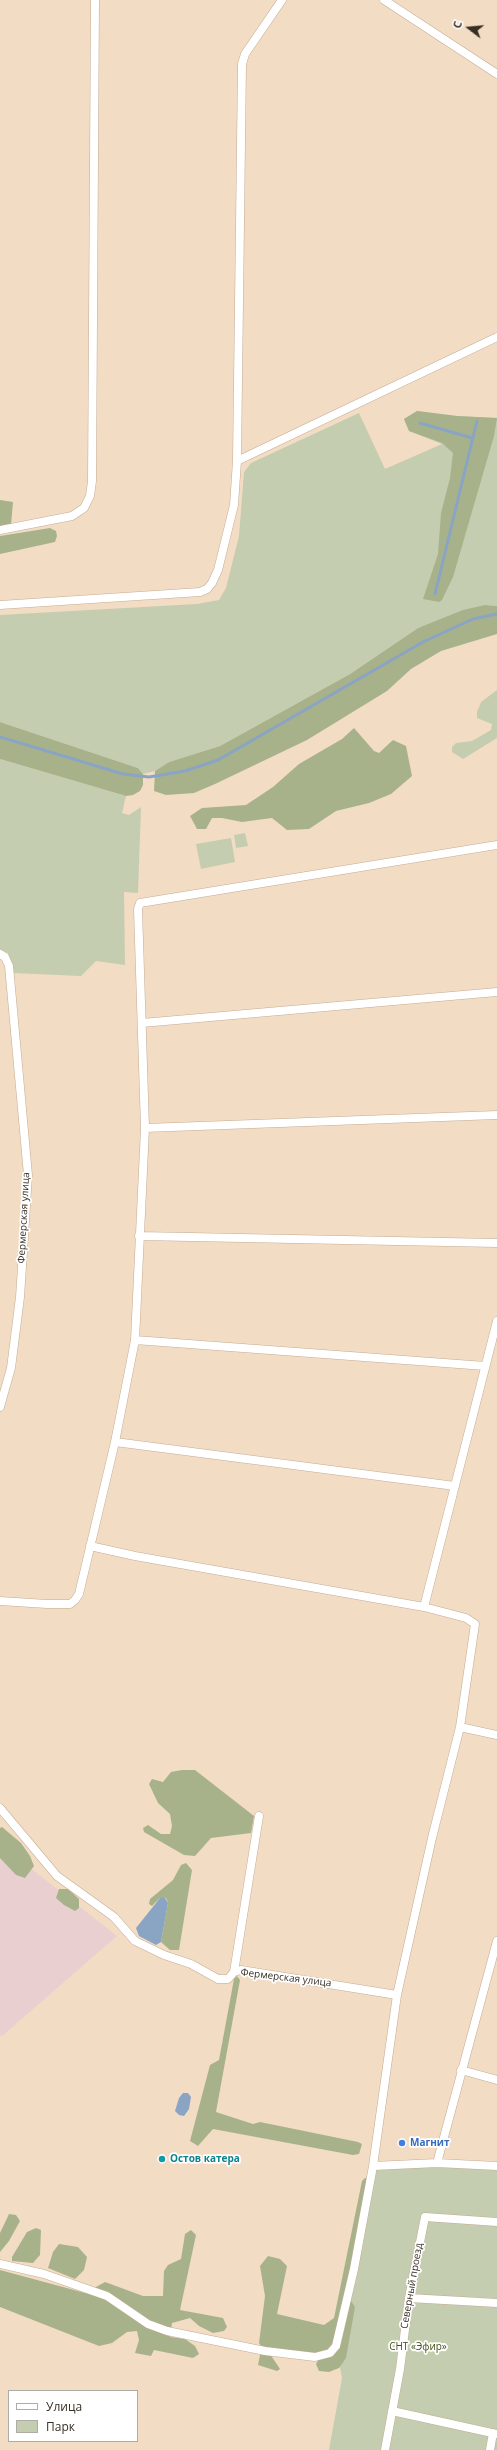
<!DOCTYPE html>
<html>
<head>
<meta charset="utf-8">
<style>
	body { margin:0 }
	#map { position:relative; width:497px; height:2450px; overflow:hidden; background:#f3dcc4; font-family:"Open Sans",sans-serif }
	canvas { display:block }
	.legend { position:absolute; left:8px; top:2390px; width:130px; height:52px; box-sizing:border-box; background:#fff; border:1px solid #afaba7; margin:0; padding:5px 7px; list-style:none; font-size:12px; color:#372e24 }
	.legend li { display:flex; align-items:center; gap:8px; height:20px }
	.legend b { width:20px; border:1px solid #afaba7 }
	.north { position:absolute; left:449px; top:8px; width:40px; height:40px; -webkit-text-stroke:3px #fff; paint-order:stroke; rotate:286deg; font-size:11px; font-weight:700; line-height:16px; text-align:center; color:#372e24 }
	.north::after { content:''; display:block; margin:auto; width:14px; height:18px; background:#372e24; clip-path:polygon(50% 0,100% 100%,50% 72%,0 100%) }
</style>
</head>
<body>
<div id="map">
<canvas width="497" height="2450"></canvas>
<ul class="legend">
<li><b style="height:5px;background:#fff"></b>Улица</li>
<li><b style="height:11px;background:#c4cdb0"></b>Парк</li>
</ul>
<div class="north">С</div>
</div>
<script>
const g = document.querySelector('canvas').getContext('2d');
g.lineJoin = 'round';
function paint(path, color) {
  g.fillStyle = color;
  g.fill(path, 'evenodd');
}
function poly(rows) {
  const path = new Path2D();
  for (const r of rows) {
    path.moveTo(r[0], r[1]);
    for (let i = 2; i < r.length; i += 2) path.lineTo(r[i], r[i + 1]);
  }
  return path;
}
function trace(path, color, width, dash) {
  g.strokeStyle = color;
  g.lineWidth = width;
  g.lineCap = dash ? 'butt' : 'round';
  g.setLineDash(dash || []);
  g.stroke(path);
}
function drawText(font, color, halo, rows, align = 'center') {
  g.font = font + ' "Open Sans",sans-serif';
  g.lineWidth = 3.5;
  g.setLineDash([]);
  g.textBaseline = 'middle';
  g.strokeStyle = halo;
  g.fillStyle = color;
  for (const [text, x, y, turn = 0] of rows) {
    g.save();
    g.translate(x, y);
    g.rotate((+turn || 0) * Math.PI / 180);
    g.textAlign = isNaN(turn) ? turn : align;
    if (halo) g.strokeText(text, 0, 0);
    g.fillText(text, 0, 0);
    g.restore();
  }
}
paint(poly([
	[0,1831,29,1867,117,1936,2,2036,0,2035]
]), '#eacfd1');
paint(poly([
	[417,411,457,416,497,418,497,606,485,605,418,628,350,674,220,746,169,762,155,771,143,774,138,768,0,722,0,615,197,604,219,600,226,588,239,536,244,472,251,463,359,413,385,469,442,444,409,431,404,419],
	[497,690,497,738,463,759,452,752,452,747,456,743,472,741,491,730,492,724,477,718,477,712,481,702],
	[0,759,126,796,122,813,129,815,141,807,138,893,124,892,125,965,96,961,81,976,13,973,8,953,0,950],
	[245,833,248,846,236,848,234,835],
	[231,838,235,862,201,869,196,844],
	[373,2166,497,2167,497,2450,329,2450,342,2378,336,2346]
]), '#c4cdb0');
paint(poly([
	[417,411,457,416,497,418,494,436,453,577,442,600,439,602,423,599,438,554,441,513,450,478,453,453,442,443,409,431,404,419],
	[0,500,13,502,11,525,0,527],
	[50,528,56,531,57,536,55,542,0,554,0,536],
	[485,605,497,606,497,634,441,651,411,669,387,691,307,740,215,784,194,793,166,795,154,791,155,771,169,762,220,746,350,674,418,628,463,610],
	[0,722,138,768,143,774,143,785,140,791,133,795,126,796,0,759],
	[354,728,374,751,379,753,393,740,406,746,412,776,391,794,369,803,336,811,309,829,287,830,272,818,242,822,222,818,212,818,206,829,197,829,190,816,202,808,246,805,273,787,299,764,342,739],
	[182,1770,195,1770,254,1816,251,1833,211,1838,195,1856,184,1855,144,1832,143,1828,148,1825,161,1834,170,1834,172,1826,170,1814,158,1803,149,1784,152,1779,163,1782,171,1772],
	[2,1827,21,1843,30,1856,34,1866,25,1878,16,1875,0,1858,0,1828],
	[186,1863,192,1870,179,1950,170,1950,161,1942,168,1903,166,1898,160,1898,152,1906,149,1904,150,1899,173,1880,181,1865],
	[59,1889,68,1889,79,1899,79,1908,75,1911,64,1905,56,1898],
	[237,1976,240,1980,216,2112,253,2124,260,2122,358,2142,362,2144,359,2154,353,2155,213,2129,198,2146,190,2141,210,2065,219,2060,234,1979],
	[365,2178,368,2179,351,2270,333,2347,329,2352,313,2355,263,2349,259,2343,265,2296,260,2266,268,2256,280,2259,287,2266,277,2314,324,2325,334,2318,362,2181],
	[9,2214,16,2215,20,2221,9,2241,0,2252,0,2233],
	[36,2228,41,2230,40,2255,33,2263,12,2261,12,2257,27,2232],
	[191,2230,196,2235,180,2310,223,2318,227,2327,224,2331,213,2333,199,2326,190,2318,172,2323,170,2337,185,2339,195,2346,199,2354,193,2358,154,2350,151,2356,135,2353,139,2340,137,2331,127,2332,112,2343,99,2346,0,2307,0,2270,85,2293,105,2282,143,2296,163,2296,164,2271,168,2265,181,2259,185,2234],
	[59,2244,78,2247,87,2257,84,2270,75,2279,48,2268,53,2252],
	[351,2301,355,2307,346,2358,339,2368,329,2372,319,2371,316,2364,320,2357,335,2352,348,2303],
	[263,2352,270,2354,280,2369,277,2371,258,2365,260,2355]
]), '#a7b28b');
paint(poly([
	[160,1898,165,1898,168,1903,161,1942,156,1945,139,1936,136,1928],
	[183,2093,188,2093,191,2097,189,2109,184,2116,179,2115,175,2111,179,2098]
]), '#8aa4c4');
trace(poly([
	[420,423,472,438],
	[435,594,477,421],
	[0,737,123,774,149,777,185,771,218,760,423,642,473,619,497,614]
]), '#8aa4c4', 3);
const street = poly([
	[384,0,497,74],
	[237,461,497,337],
	[0,530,72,516,84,508,90,496,92,481,95,0],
	[0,605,200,592,207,589,212,583,218,570,234,505,237,461,242,64,245,54,282,0],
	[0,954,5,957,9,966,28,1175,20,1297,11,1368,0,1407],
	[142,1023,497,992],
	[145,1128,497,1115],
	[139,1236,497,1243],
	[135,1340,485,1366],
	[115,1442,455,1486],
	[90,1546,135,1556,424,1607,497,1321],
	[0,1601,47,1604,70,1604,75,1600,79,1594,115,1442,135,1340,145,1128,138,909,140,903,497,845],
	[460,1727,497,1735],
	[0,1808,57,1876,114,1917,135,1941,164,1955,191,1964,218,1979,228,1979,234,1972,241,1970,397,1995],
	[234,1972,259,1816],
	[461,2070,497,2080],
	[437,2163,497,1941],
	[373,2166,397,1995,432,1838,460,1727,475,1624,466,1618,424,1607],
	[0,2264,44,2274,107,2296,148,2324,167,2331,265,2351,315,2357,330,2353,336,2346,354,2269,373,2166,437,2163,497,2166],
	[409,2298,497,2303],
	[392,2411,497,2434],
	[385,2450,400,2369,409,2298,425,2217,497,2222],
	[490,2450,493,2433]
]);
trace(street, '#c3ac95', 9);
trace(street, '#fff', 8);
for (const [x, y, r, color] of [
	[402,2143,4,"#3f7fe0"],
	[162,2159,4,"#0f9aa8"]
]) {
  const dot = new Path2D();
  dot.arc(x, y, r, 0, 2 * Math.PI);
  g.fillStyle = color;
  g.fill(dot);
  trace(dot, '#fff', 1.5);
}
drawText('10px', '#372e24', '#fff', [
	["Фермерская улица",24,1218,-87],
	["Фермерская улица",286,1978,7],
	["Северный проезд",412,2286,-80]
]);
drawText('bold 10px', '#366cbe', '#fff', [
	["Магнит",410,2143]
], 'left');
drawText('bold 10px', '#0d838f', '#fff', [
	["Остов катера",170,2159]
], 'left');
drawText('10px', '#455215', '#fff', [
	["СНТ «Эфир»",418,2347]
]);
</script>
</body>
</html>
